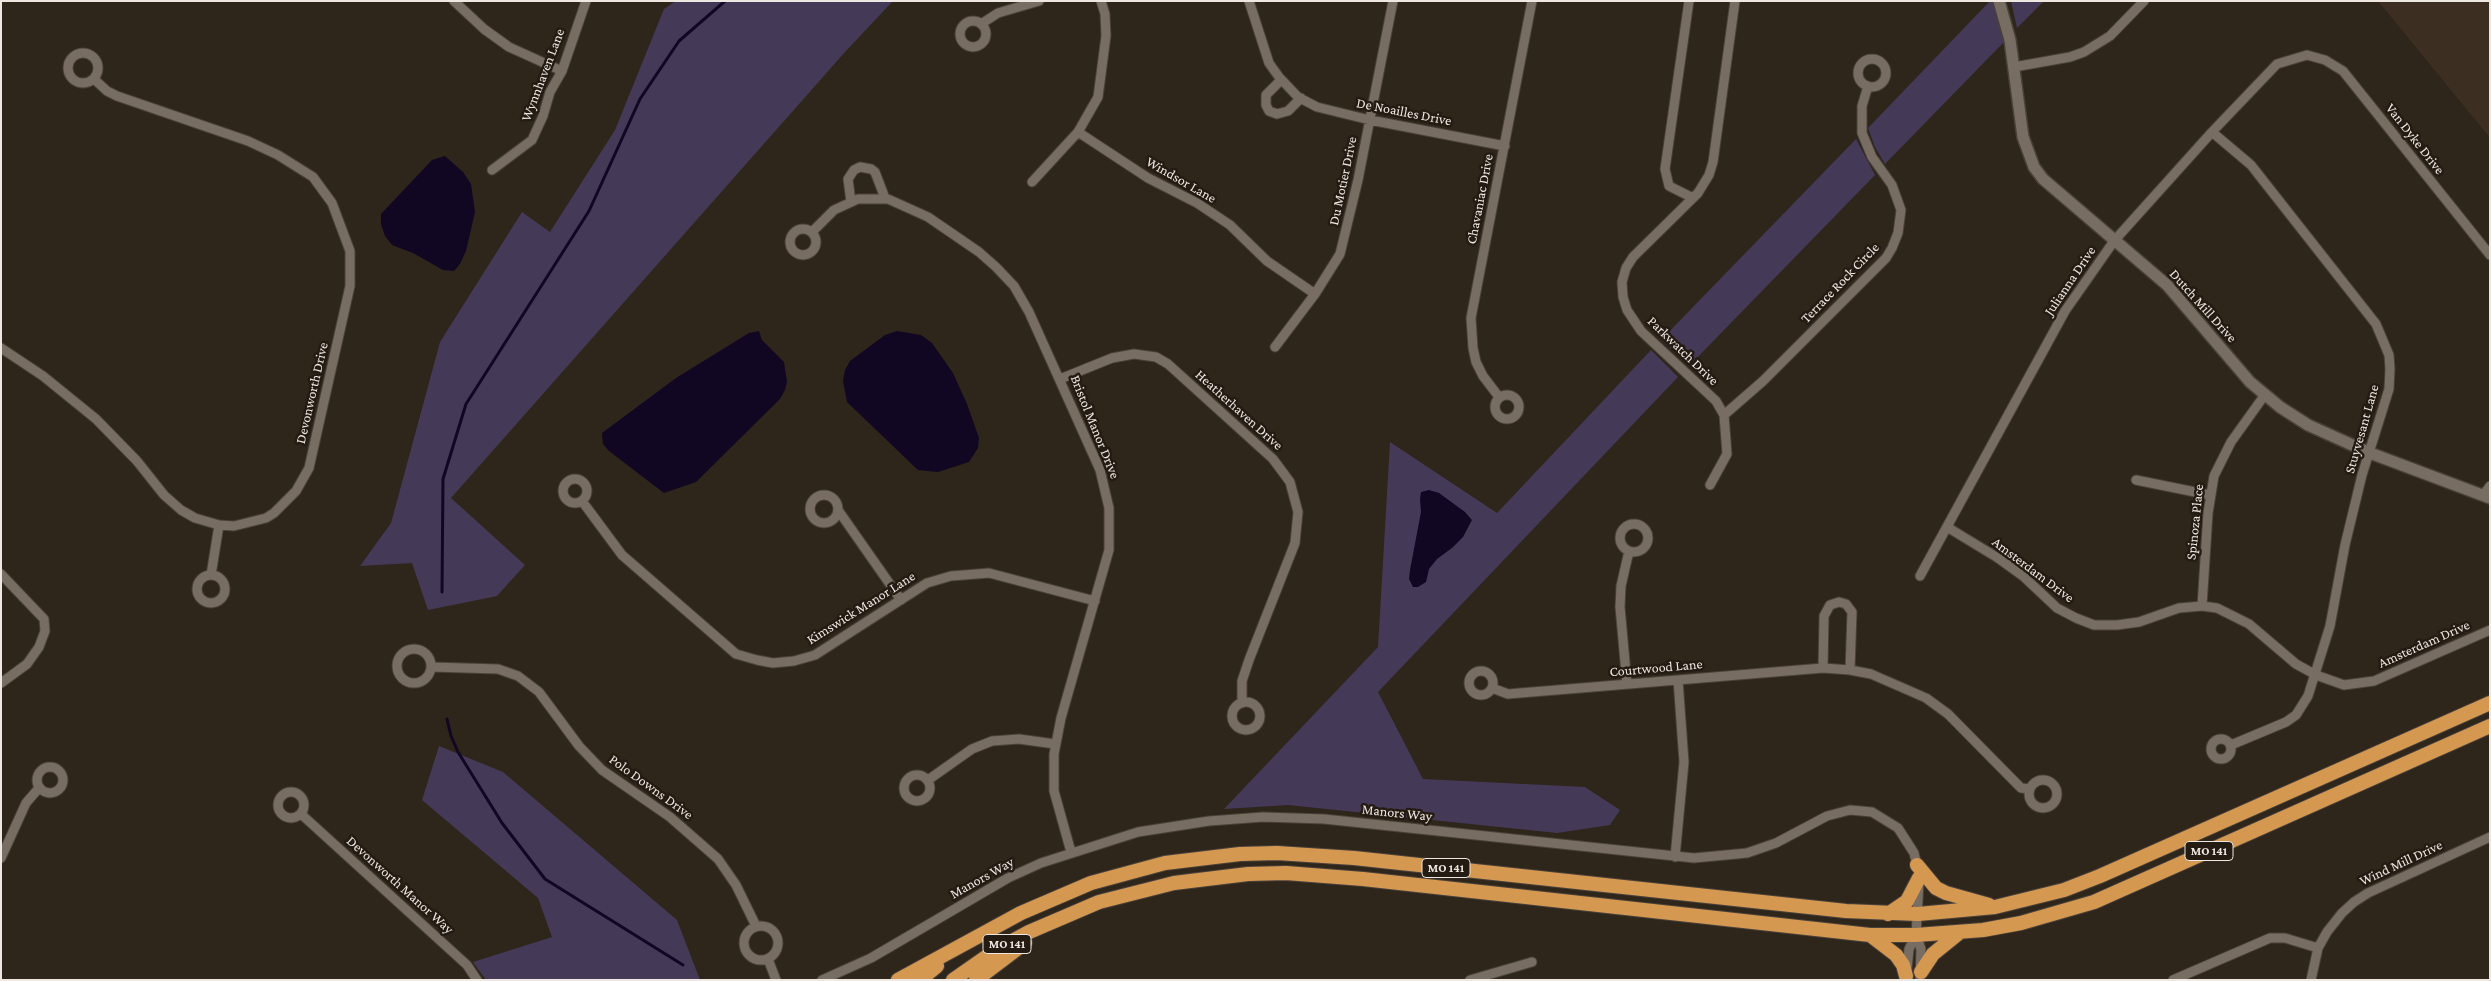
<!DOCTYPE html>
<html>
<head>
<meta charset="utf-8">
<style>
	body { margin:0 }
	#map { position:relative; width:2491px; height:981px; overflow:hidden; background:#2e251b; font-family:"Crimson Pro",serif }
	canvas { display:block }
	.frame { position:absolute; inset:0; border:2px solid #efe8e2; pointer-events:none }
</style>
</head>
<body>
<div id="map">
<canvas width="2491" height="981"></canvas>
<div class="frame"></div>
</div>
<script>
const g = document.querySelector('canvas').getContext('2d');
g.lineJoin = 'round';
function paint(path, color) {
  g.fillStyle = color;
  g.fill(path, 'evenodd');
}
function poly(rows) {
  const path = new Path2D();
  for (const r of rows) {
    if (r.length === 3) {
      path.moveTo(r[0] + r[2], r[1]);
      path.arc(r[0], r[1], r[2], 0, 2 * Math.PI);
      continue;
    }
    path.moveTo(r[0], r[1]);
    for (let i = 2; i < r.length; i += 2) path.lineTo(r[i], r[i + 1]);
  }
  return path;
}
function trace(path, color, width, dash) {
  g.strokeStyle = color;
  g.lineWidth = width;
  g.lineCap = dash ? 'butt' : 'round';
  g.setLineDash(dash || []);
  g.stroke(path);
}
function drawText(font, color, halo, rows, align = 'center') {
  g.font = font + ' "Crimson Pro",serif';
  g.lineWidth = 5;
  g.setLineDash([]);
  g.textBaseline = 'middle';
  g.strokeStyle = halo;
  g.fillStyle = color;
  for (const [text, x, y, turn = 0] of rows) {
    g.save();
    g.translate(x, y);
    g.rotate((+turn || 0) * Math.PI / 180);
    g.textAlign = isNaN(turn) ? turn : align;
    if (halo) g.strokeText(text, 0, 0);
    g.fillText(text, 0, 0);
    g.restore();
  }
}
paint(poly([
	[2378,1,2490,1,2490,138]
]), '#3c2e20');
paint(poly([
	[676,1,893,1,845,52,451,498,525,565,497,596,428,610,412,563,360,566,391,523,440,342,522,212,550,232,615,130,664,9],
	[1990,1,1992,1,1999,16,2004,42,1885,164,1875,147,1868,128],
	[2011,1,2044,1,2017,28],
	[1856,139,1875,175,1690,365,1661,340],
	[1651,350,1678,377,1378,692,1423,779,1585,787,1620,810,1610,825,1557,833,1288,805,1224,809,1378,647,1390,442,1497,513],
	[439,746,503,772,677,920,700,980,486,980,473,962,552,937,538,898,422,800]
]), '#443a57');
paint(poly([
	[445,156,463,172,471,184,475,212,466,251,460,264,454,271,443,270,413,253,392,245,385,236,381,224,381,214,432,160],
	[759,331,762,340,784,362,787,382,785,390,780,399,696,482,664,493,609,451,603,444,602,433,676,378,749,333],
	[897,331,921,335,932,343,953,373,967,404,979,438,978,448,969,462,938,472,918,470,847,402,843,381,845,370,850,361,885,335],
	[1429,490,1439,493,1465,512,1472,520,1463,537,1452,548,1437,559,1429,569,1426,582,1418,587,1413,587,1409,579,1410,570,1421,512,1420,499,1421,492]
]), '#120723');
trace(poly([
	[442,592,443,479,466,404,589,211,640,99,679,41,725,1],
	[447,719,451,736,458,752,502,823,545,879,683,965]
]), '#120723', 3);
const minor = poly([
	[454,1,484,29,509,47,562,71],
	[1249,1,1269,63,1279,77,1298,97,1317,107,1370,120,1505,146],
	[1689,1,1665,169,1669,186,1693,198],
	[973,34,13],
	[981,24,998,13,1039,1],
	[83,68,15],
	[1872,73,14],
	[2014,67,2070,57,2084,52,2110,36,2144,1],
	[1281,80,1266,95,1266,105,1269,111,1277,114,1288,111,1301,98],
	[1078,132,1148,178,1197,203,1230,225,1267,261,1315,294],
	[2212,132,2251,165,2376,324,2389,355,2390,369,2389,389,2362,475,2345,545,2330,626,2308,696,2296,715,2286,722,2231,745],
	[492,170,532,140,543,116,550,92,562,71,586,1],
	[1032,182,1078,132,1098,97,1106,36,1105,14,1101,1],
	[851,202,848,179,854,170,860,167,871,169,875,172,885,198],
	[803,242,13],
	[812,232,834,210,858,199,888,199,928,217,979,252,996,267,1014,286,1029,312,1100,470,1109,508,1109,550,1061,718,1054,754,1054,791,1071,852],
	[1275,347,1315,294,1340,254,1358,180,1393,1],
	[1,348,43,376,96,419,137,461,164,495,181,510,195,518,219,525,234,526,266,518,274,513,296,491,309,468,350,286,350,251,332,203,313,177,278,155,248,141,117,96,107,91,94,79],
	[1060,379,1112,358,1134,354,1156,357,1168,364,1273,459,1290,482,1298,512,1295,543,1249,660,1242,681,1242,703],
	[1507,407,12],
	[1499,397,1483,376,1476,362,1473,348,1471,318,1532,1],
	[1724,415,1763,381,1886,258,1892,248,1898,233,1901,210,1892,185,1872,157,1862,133,1862,106,1868,86],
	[575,491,12],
	[2136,480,2210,495],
	[1710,485,1727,454,1724,415,1716,401,1641,331,1627,310,1623,297,1622,282,1626,268,1633,257,1698,193,1709,175,1713,162,1735,1],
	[2484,494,2490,486],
	[824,509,14],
	[582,501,622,555,736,654,757,660,773,663,794,661,815,655,927,583,951,576,989,573,1095,601],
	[838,510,901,600],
	[1634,538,14],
	[1947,527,1998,558,2023,576,2057,608,2076,618,2094,625,2117,625,2139,622,2179,608,2202,606,2217,608,2249,624,2296,664,2316,675,2344,685,2374,681,2490,630],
	[1,574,44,619,45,631,39,647,27,664,1,683],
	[211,575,219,525],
	[211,589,14],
	[1920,576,2065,311,2114,241,2212,132,2277,64,2307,55,2325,60,2343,71,2490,255],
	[2202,606,2208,513,2214,476,2231,442,2264,396],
	[414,666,17],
	[432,667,498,669,518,676,539,692,579,746,602,770,670,817,718,859,736,885,756,926],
	[1823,668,1824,616,1830,605,1839,602,1846,604,1852,612,1850,670],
	[1481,683,12],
	[1627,684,1620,607,1621,586,1629,551],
	[1492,688,1508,694,1823,668,1850,670,1871,674,1926,698,1948,714,2021,788,2030,789],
	[1246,716,14],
	[2221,749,10],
	[50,780,13],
	[917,788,13],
	[928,780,972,749,992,741,1019,739,1055,744],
	[2043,794,14],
	[291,805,13],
	[301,814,467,965,477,980],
	[1675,857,1684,762,1678,680],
	[1,858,26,803,39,788],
	[761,943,17],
	[1916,935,1921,949,1920,980],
	[768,959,776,980],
	[1907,969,1909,949,1916,935,1919,882],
	[822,980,871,958,1008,878,1041,863,1138,832,1209,821,1263,817,1324,819,1694,858,1747,853,1776,843,1827,816,1850,810,1872,812,1898,828,1914,853,1918,869],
	[1470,980,1532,962],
	[2173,980,2270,938,2285,938,2318,948],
	[2311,980,2318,948,2327,932,2342,913,2354,902,2368,893,2490,837]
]);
const tertiary = poly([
	[1999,1,2010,40,2023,137,2034,167,2043,179,2167,285,2250,382,2280,407,2308,425,2370,453,2490,498]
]);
const trunk = poly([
	[1917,865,1936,888,1946,893,1989,905],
	[1888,914,1907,901,1919,878],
	[1870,935,1896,955,1903,965,1906,976],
	[1921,972,1933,954,1959,933],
	[898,980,1021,913,1091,883,1165,863,1240,854,1277,853,1354,858,1846,911,1918,914,1995,907,2064,890,2100,876,2490,703],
	[920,980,937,966],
	[953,980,996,950,1029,932,1099,902,1174,883,1248,874,1286,873,1363,879,1870,935,1916,935,1983,930,2021,923,2094,902,2490,726],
	[976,980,1025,943]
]);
trace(minor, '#4a423a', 11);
trace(tertiary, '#4a423a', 14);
trace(trunk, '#4a423a', 16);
trace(minor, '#786d62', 9);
trace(tertiary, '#786d62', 11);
trace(trunk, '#d59851', 14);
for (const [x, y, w] of [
	[2209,851,48],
	[1446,868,48],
	[1007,944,48]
]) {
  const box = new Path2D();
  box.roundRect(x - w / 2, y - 9.5, w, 19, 4);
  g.fillStyle = '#241b12';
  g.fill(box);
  trace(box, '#efe8e2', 1);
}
drawText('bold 12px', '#efe8e2', null, [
	["MO 141",2209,851],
	["MO 141",1446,868],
	["MO 141",1007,944]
]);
drawText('14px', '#efe8e2', '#241b12', [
	["Wynnhaven Lane",543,75,-69],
	["De Noailles Drive",1404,112,11],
	["Van Dyke Drive",2415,139,52],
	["Windsor Lane",1181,180,30],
	["Du Motier Drive",1343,181,-78],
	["Chavaniac Drive",1480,199,-79],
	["Julianna Drive",2070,281,-56],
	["Terrace Rock Circle",1840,283,-46],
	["Dutch Mill Drive",2203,306,48],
	["Parkwatch Drive",1683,351,44],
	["Devonworth Drive",312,393,-77],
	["Heatherhaven Drive",1239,410,42],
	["Bristol Manor Drive",1095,427,68],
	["Stuyvesant Lane",2362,429,-74],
	["Spinoza Place",2195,522,-84],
	["Amsterdam Drive",2033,570,37],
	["Kimswick Manor Lane",861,608,-32],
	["Amsterdam Drive",2424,644,-24],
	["Courtwood Lane",1656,668,-5],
	["Polo Downs Drive",651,787,36],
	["Manors Way",1397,813,6],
	["Wind Mill Drive",2401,863,-25],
	["Manors Way",982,878,-29],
	["Devonworth Manor Way",400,885,42]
]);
</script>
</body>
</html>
